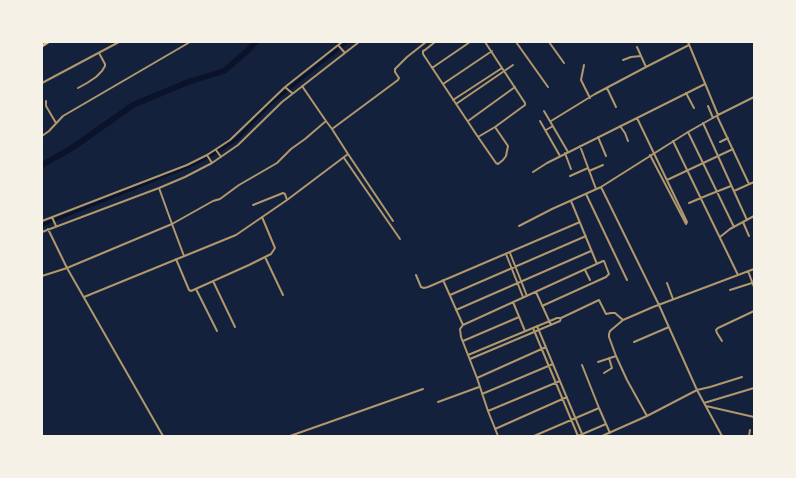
<!DOCTYPE html>
<html>
<head>
<meta charset="utf-8">
<style>
	body { margin:0 }
	#map { position:relative; width:796px; height:478px; overflow:hidden; background:#14213d; font-family:Cabin,sans-serif }
	canvas { display:block }
	.frame { position:absolute; inset:0; border:43px solid #f6f1e7; pointer-events:none }
</style>
</head>
<body>
<div id="map">
<canvas width="796" height="478"></canvas>
<div class="frame"></div>
</div>
<script>
const g = document.querySelector('canvas').getContext('2d');
g.lineJoin = 'round';
function poly(rows) {
  const path = new Path2D();
  for (const r of rows) {
    path.moveTo(r[0], r[1]);
    for (let i = 2; i < r.length; i += 2) path.lineTo(r[i], r[i + 1]);
  }
  return path;
}
function trace(path, color, width, dash) {
  g.strokeStyle = color;
  g.lineWidth = width;
  g.lineCap = dash ? 'butt' : 'round';
  g.setLineDash(dash || []);
  g.stroke(path);
}
trace(poly([
	[42,225,194,164,219,151,238,138,271,103,347,42]
]), '#0b132b', 3.5);
trace(poly([
	[42,165,72,148,133,105,188,82,224,71,246,52,256,42]
]), '#0b132b', 6);
trace(poly([
	[435,42,425,50,423,51,423,54,478,137,496,163,498,164,503,160,506,156,508,146,495,127],
	[516,42,548,87],
	[549,42,564,63],
	[688,42,718,115],
	[338,45,345,53],
	[637,47,646,67],
	[623,60,631,57,641,56],
	[584,65,581,80,590,98],
	[432,68,470,42],
	[42,83,119,42],
	[443,84,492,51],
	[285,87,292,93],
	[78,88,87,83,96,77,102,71,105,66,105,64,99,53],
	[607,88,616,107],
	[686,93,694,108],
	[453,100,502,68],
	[46,101,46,106,56,123],
	[456,104,513,65],
	[708,106,713,118],
	[544,111,568,152],
	[717,116,749,184],
	[637,118,687,222,686,224,650,155],
	[468,121,515,87],
	[540,121,560,156],
	[551,121,595,94,646,67,689,45],
	[703,123,747,220],
	[620,126,625,133,628,141],
	[332,129,398,80,399,78,395,72,395,69,407,57,426,42],
	[546,130,553,126],
	[688,132,734,227],
	[42,136,49,131,63,116,190,42],
	[478,137,495,127,525,105,525,103,485,42],
	[598,137,606,156],
	[673,141,738,275],
	[720,142,728,138],
	[580,146,596,189],
	[216,150,221,157],
	[565,153,571,169],
	[348,154,393,221],
	[207,155,212,163],
	[344,158,400,239],
	[589,171,603,165],
	[533,172,547,163,705,84],
	[570,176,588,168],
	[667,180,733,149],
	[601,187,659,305,697,390,722,436],
	[734,191,754,182],
	[586,194,627,280],
	[571,201,597,264],
	[689,203,708,195,731,186],
	[253,205,283,193,285,194,287,200],
	[52,217,56,226],
	[42,221,187,165,207,155,230,140,285,87,342,42],
	[743,222,749,236],
	[519,226,552,209,601,187,688,132,718,115,754,97],
	[48,229,67,268,163,436],
	[42,232,159,188,185,177,212,163,238,145,282,102,359,42],
	[720,237,730,229,754,216],
	[510,253,527,296],
	[506,254,523,297],
	[184,256,172,224,213,201,220,199,239,185,277,163,291,149,305,139,326,121,302,86],
	[265,257,283,295],
	[176,259,189,290,191,291,249,265,271,254,275,248,262,217],
	[585,270,590,280],
	[748,271,754,287],
	[416,275,421,287,424,288,428,287,580,222],
	[42,276,67,268,172,224,159,188],
	[443,280,463,325,460,329,461,337,477,378,488,411,498,436],
	[213,281,235,327],
	[667,283,673,299],
	[196,289,217,331],
	[730,290,752,283],
	[536,292,551,325],
	[450,295,586,236],
	[84,297,236,235,287,200,348,154,332,129,326,121],
	[513,302,525,331],
	[456,310,591,251],
	[561,318,599,300,606,314,611,313,615,313,623,320],
	[463,325,603,261,604,261,609,274,606,277,542,306],
	[537,326,582,434],
	[533,328,578,436],
	[463,341,519,317],
	[722,341,717,333,716,330,718,328,754,311],
	[634,342,669,327],
	[468,355,557,318,561,318,560,321,470,359],
	[598,362,616,356],
	[582,365,599,408,610,433],
	[604,373,612,368,609,358],
	[477,378,546,347],
	[482,394,553,364],
	[438,402,479,387],
	[704,403,754,388],
	[706,406,754,417],
	[488,411,560,381],
	[647,416,627,380,616,356,609,337,609,334,610,331,623,320,653,307,754,269],
	[495,429,567,397],
	[290,436,423,389],
	[534,436,599,408],
	[578,436,606,424],
	[602,436,647,416,697,390,710,387,742,377],
	[749,436,750,430]
]), '#b1986c', 2);
trace(poly([
	[42,46,48,42]
]), '#e5c07b', 3);
</script>
</body>
</html>
